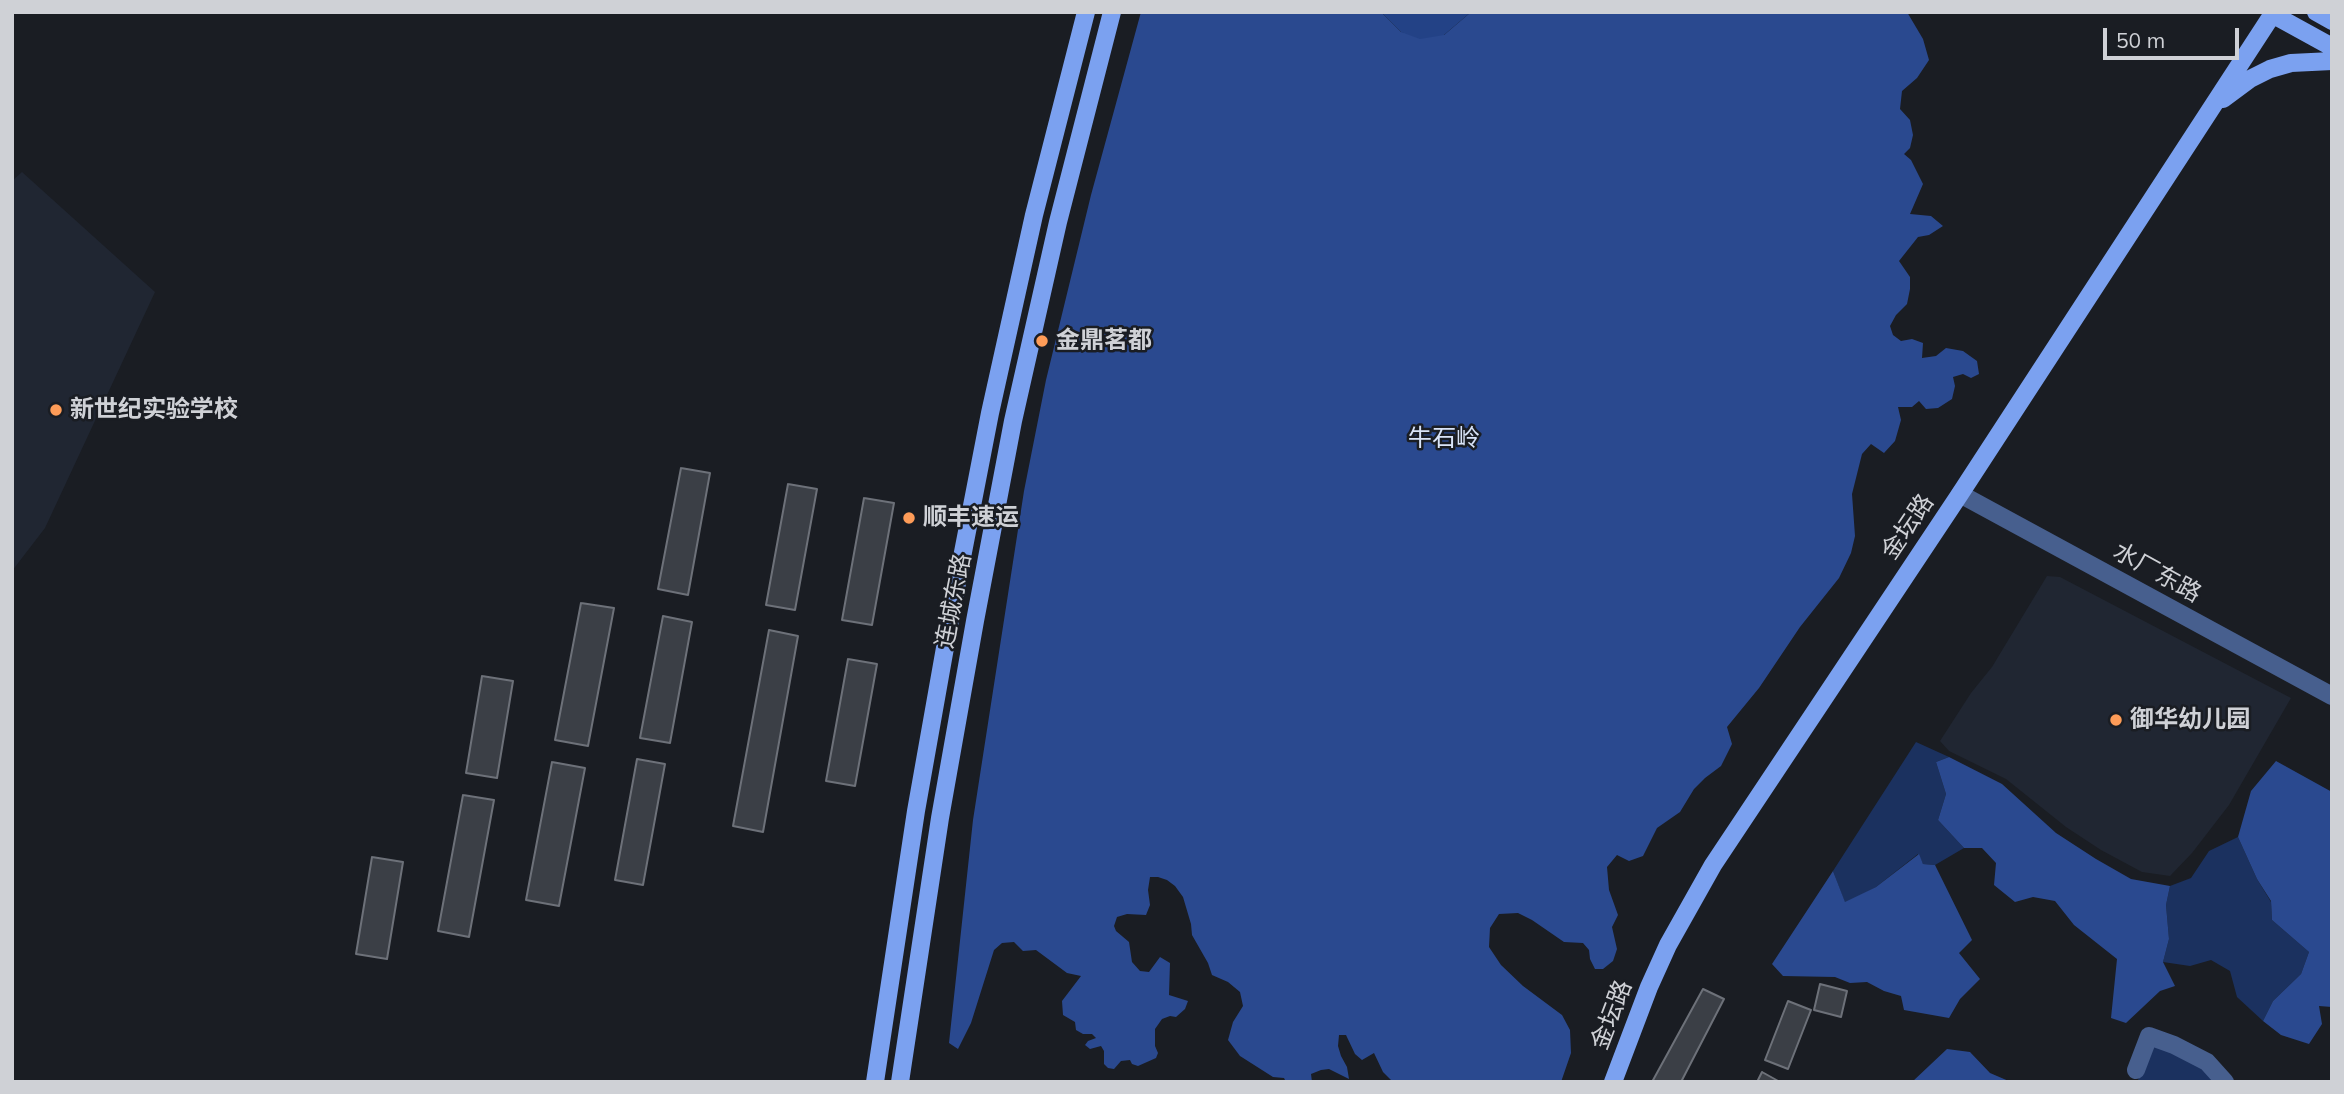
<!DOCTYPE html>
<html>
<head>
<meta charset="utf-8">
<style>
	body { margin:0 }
	#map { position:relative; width:2344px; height:1094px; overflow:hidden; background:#1a1d23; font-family:Mulish,sans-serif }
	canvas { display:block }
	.frame { position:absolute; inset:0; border:14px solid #cfd1d6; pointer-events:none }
	.scale { position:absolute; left:2103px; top:28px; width:136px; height:32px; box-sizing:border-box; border:4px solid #cfd1d6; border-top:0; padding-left:9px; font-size:21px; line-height:24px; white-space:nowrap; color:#cfd1d6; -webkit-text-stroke:5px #1a1d23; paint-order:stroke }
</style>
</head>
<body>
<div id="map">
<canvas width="2344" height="1094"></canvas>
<div class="frame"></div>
<div class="scale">50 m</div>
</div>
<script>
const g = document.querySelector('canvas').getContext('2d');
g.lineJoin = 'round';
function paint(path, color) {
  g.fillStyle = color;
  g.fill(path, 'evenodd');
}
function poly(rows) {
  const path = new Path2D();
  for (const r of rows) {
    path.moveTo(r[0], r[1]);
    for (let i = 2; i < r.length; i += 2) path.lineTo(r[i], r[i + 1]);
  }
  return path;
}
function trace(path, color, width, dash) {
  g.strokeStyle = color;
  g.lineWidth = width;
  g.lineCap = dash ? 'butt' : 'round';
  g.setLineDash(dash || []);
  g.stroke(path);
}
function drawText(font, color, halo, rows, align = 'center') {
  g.font = font + ' Mulish,"Noto Sans SC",sans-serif';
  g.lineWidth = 5;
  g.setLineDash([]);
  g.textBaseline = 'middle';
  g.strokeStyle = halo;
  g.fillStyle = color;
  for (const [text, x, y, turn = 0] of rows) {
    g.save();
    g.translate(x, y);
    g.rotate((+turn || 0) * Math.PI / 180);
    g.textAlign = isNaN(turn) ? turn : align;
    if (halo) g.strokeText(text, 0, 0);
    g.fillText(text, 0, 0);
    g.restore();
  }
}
paint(poly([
	[22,172,155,292,45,528,12,571,12,181],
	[2047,576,2060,577,2291,698,2229,805,2192,853,2170,876,2142,872,2101,850,2066,827,2006,779,1949,751,1940,741,1971,693,1992,667]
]), '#202632');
paint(poly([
	[1916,742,1949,757,1936,762,1946,794,1938,820,1964,848,1935,865,1923,864,1918,854,1876,887,1845,903,1833,871],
	[2238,837,2257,879,2271,902,2272,920,2309,952,2301,974,2273,1001,2263,1021,2237,997,2230,971,2211,960,2190,966,2163,962,2169,939,2166,905,2170,886,2191,878,2209,851],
	[2154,1043,2205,1069,2218,1082,2142,1082,2138,1080]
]), '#1b315f');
paint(poly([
	[1141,12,1381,12,1401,32,1444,35,1471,12,1907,12,1923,39,1929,60,1917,78,1902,91,1900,109,1910,120,1913,135,1910,148,1904,154,1911,160,1923,184,1910,214,1931,216,1943,226,1929,235,1918,237,1899,261,1910,277,1910,289,1907,304,1896,315,1890,326,1893,335,1901,341,1912,339,1923,343,1922,358,1936,356,1946,348,1963,351,1977,361,1979,374,1971,378,1963,374,1953,377,1955,386,1952,399,1938,408,1926,409,1919,401,1912,407,1898,407,1901,420,1895,441,1884,453,1871,444,1862,454,1852,494,1855,536,1851,553,1839,578,1800,627,1759,688,1727,727,1732,744,1721,766,1705,778,1694,789,1680,812,1657,828,1643,856,1629,861,1617,855,1607,867,1609,890,1618,915,1612,927,1617,949,1613,961,1603,969,1595,969,1590,959,1589,950,1583,943,1564,942,1532,920,1518,913,1499,914,1490,928,1489,947,1501,965,1523,986,1562,1015,1570,1030,1571,1053,1561,1082,1397,1082,1391,1080,1383,1072,1374,1053,1362,1060,1355,1054,1346,1035,1339,1035,1338,1046,1341,1056,1347,1067,1349,1079,1329,1069,1321,1070,1311,1074,1312,1082,1286,1082,1284,1078,1273,1077,1240,1056,1228,1040,1233,1022,1243,1006,1240,992,1228,982,1212,975,1208,963,1192,935,1191,924,1183,897,1175,886,1167,880,1158,877,1150,877,1148,890,1150,905,1146,915,1127,914,1117,917,1114,926,1116,931,1129,942,1132,962,1140,971,1149,972,1160,957,1170,963,1169,995,1188,1001,1185,1009,1176,1017,1170,1016,1162,1019,1155,1029,1155,1046,1158,1053,1156,1058,1138,1066,1132,1064,1130,1060,1121,1061,1114,1069,1108,1068,1104,1064,1104,1051,1101,1046,1090,1049,1085,1045,1088,1041,1096,1038,1092,1034,1083,1034,1076,1030,1075,1022,1063,1015,1062,1001,1081,976,1067,973,1036,950,1023,951,1014,942,1002,943,994,950,971,1023,958,1049,949,1043,973,820,1024,491,1046,380,1091,195],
	[1949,757,2002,784,2056,833,2096,859,2131,879,2170,886,2166,905,2169,939,2163,962,2175,986,2160,991,2126,1023,2111,1018,2117,959,2074,925,2055,901,2033,897,2015,902,1994,885,1996,863,1982,848,1964,848,1938,820,1946,794,1936,762],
	[2276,761,2332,792,2332,1007,2319,1006,2322,1024,2309,1044,2281,1035,2263,1021,2273,1001,2301,974,2309,952,2272,920,2271,901,2257,879,2238,837,2251,791],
	[1919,854,1923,864,1935,865,1972,940,1959,953,1980,979,1960,999,1949,1018,1904,1010,1901,996,1884,991,1867,982,1850,983,1835,977,1783,976,1772,964,1833,871,1845,902,1876,887],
	[1947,1049,1970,1052,1990,1073,2011,1082,1912,1082]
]), '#2a498f');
paint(poly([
	[1381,12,1471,12,1444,35,1420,39,1401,32]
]), '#234286');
const building = poly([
	[681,468,710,473,688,595,658,589,681,468],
	[788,484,817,489,795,610,766,605,788,484],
	[864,498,894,503,872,625,842,620,864,498],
	[581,603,614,608,588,746,555,740,581,603],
	[663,616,692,622,670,743,640,738,663,616],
	[769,630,798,636,763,832,733,826,769,630],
	[848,659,877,664,855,786,826,781,848,659],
	[482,676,513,681,497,778,466,773,482,676],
	[637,759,665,764,643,885,615,880,637,759],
	[552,762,585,768,559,906,526,900,552,762],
	[463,795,494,800,469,937,438,931,463,795],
	[372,857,403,862,387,959,356,954,372,857],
	[1820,984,1847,991,1841,1017,1814,1010,1820,984],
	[1703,989,1724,999,1681,1082,1652,1082,1703,989],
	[1788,1001,1811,1010,1788,1069,1765,1060,1788,1001],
	[1762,1072,1780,1082,1757,1082,1762,1072]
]);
paint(building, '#3b3f46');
trace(building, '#6d7179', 2);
trace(poly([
	[1960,494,2332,696],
	[2136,1070,2149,1036,2174,1045,2207,1062,2225,1082]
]), '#475f8e', 18);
trace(poly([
	[2316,12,2332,21],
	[2272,14,2332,47],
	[2223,99,2250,79,2270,69,2291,63,2332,61],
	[875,1082,916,811,951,614,990,413,1034,215,1086,12],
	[900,1082,940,818,975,621,1013,421,1058,222,1112,12],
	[1613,1082,1649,987,1668,945,1713,865,1960,494,2274,12]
]), '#7ba1f0', 18);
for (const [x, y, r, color] of [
	[1042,341,7,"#fe9c58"],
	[56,410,7,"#fe9c58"],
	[909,518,7,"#fe9c58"],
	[2116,720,7,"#fe9c58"]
]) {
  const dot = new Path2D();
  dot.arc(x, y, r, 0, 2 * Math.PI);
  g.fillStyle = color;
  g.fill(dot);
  trace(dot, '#1a1d23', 2.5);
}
drawText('bold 24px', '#cfd1d6', '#1a1d23', [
	["金鼎茗都",1056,341],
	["新世纪实验学校",70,410],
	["顺丰速运",923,518],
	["御华幼儿园",2130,720]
], 'left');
drawText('24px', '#d9e4f8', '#1a1d23', [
	["牛石岭",1444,439]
]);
drawText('24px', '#cfd1d6', '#1a1d23', [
	["金坛路",1908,527,-56],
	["水厂东路",2157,573,29],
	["连城东路",954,601,-79],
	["金坛路",1612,1015,-69]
]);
</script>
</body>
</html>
